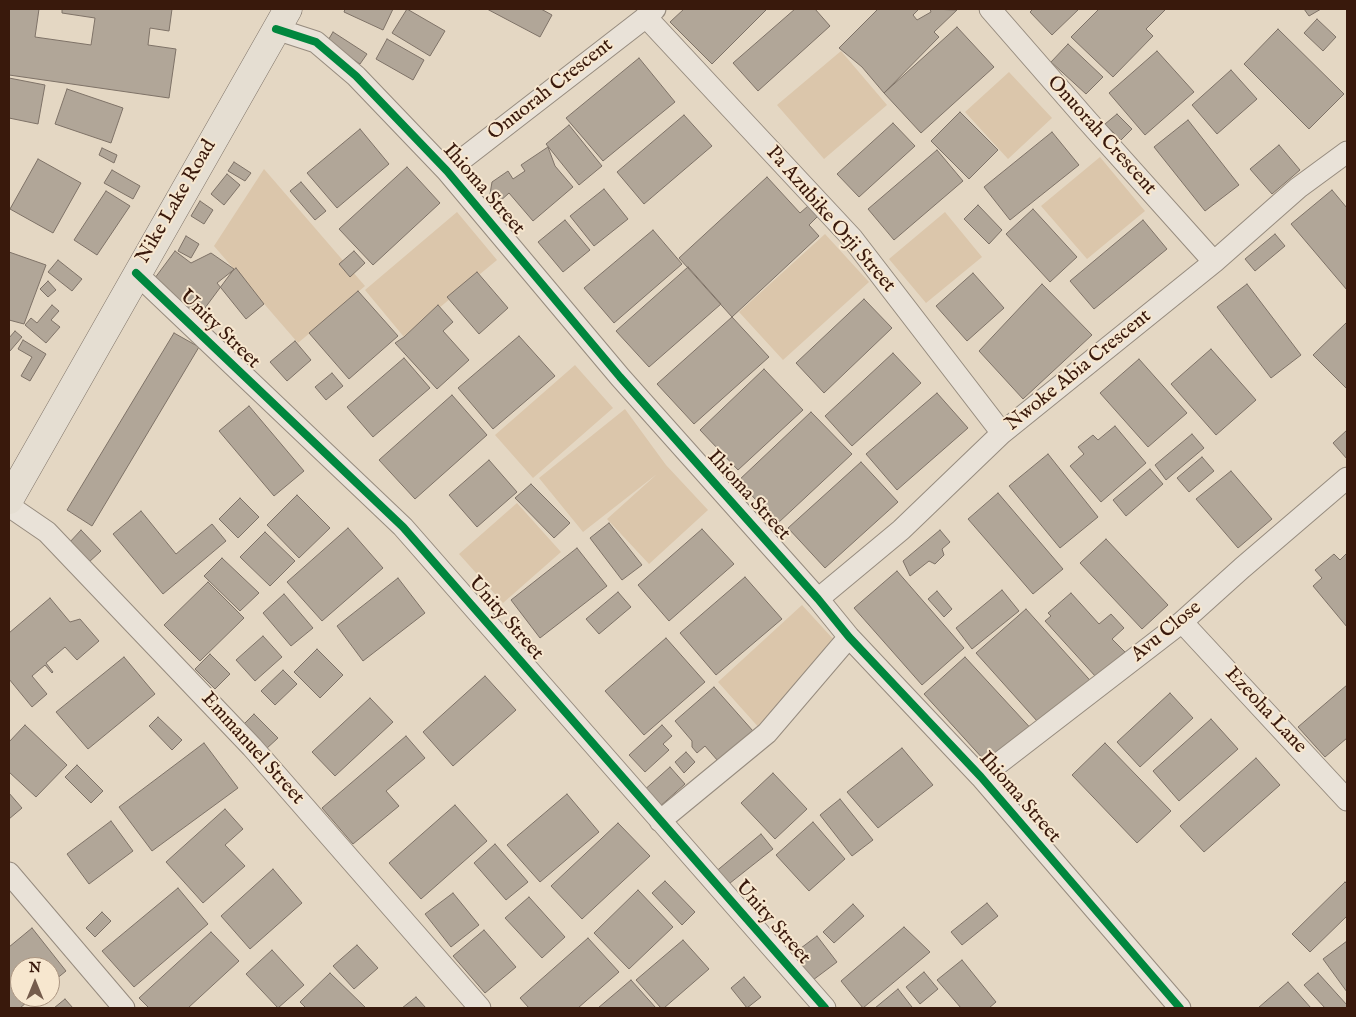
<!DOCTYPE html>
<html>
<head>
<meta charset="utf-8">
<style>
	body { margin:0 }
	#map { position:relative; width:1356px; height:1017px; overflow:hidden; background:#e4d7c3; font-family:"IM FELL English",serif }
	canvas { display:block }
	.frame { position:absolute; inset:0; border:10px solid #39190c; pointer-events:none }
	.north { position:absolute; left:10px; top:957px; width:50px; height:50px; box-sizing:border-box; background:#f7e7cf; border:1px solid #ab9581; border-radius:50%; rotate:0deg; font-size:14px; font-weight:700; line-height:20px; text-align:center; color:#39190c }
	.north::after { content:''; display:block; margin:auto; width:18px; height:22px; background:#755c4c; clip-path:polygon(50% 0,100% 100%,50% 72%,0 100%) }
</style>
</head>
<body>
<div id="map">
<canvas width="1356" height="1017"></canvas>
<div class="frame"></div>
<div class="north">N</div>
</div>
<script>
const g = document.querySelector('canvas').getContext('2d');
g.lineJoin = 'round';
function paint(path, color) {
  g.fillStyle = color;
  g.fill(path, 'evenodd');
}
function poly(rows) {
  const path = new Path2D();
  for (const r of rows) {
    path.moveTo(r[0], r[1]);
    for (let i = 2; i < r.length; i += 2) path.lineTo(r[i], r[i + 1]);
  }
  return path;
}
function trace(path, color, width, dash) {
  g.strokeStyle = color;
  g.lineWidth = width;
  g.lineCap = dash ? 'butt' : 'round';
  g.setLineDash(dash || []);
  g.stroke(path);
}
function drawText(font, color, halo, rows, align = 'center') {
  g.font = font + ' "IM FELL English",serif';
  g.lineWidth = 4;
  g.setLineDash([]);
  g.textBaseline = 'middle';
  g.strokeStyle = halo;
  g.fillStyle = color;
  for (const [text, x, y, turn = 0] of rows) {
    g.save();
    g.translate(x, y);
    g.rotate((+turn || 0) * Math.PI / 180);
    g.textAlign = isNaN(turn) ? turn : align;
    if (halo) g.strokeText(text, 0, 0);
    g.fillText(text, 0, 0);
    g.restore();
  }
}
paint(poly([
	[841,51,887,105,824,159,777,105],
	[1009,72,1052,118,1008,159,965,112],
	[1100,157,1145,211,1087,259,1041,206],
	[264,169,365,286,298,343,214,246],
	[457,212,497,260,404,337,365,290],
	[945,212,982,257,926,303,889,259],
	[825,234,869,282,783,360,739,312],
	[575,365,613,408,533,478,495,435],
	[625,409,666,465,708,510,649,564,607,519,657,474,583,532,539,478],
	[517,503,561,552,503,603,459,554],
	[802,605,846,653,761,730,718,682]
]), '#dbc6ab');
const building = poly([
	[9,9,39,9,35,37,91,45,95,18,62,13,62,9,172,9,169,31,150,28,148,45,176,49,169,98,9,75,9,9],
	[345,9,393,9,383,30,344,12,345,9],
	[407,9,445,31,430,56,392,33,407,9],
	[487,9,541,9,552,15,540,37,487,9],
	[684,9,767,9,712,64,670,22,684,9],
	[795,9,815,9,830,26,758,91,733,63,795,9],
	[878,9,919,9,913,15,917,20,931,12,930,9,957,10,934,32,939,37,884,93,862,67,839,48,878,9],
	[1033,9,1079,9,1052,35,1030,12,1033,9],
	[1099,9,1166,9,1146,29,1153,36,1113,77,1071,37,1099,9],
	[1304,9,1321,9,1309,16,1304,9],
	[1317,19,1336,37,1323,51,1304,33,1317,19],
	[957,27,994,67,921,133,884,93,957,27],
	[1278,29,1344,94,1309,129,1244,64,1278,29],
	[333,32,367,54,360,64,327,42,333,32],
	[387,39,424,60,413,80,376,59,387,39],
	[1068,44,1103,77,1086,94,1051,62,1068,44],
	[1157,51,1194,92,1145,135,1109,93,1157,51],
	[639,58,675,102,603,161,566,118,639,58],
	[1231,70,1257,99,1217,134,1192,105,1231,70],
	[9,78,45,85,38,124,9,118,9,78],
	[67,89,123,108,111,143,55,124,67,89],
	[960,112,998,150,969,179,931,141,960,112],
	[1117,114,1132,129,1121,140,1105,124,1117,114],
	[684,115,712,146,644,204,617,172,684,115],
	[1188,120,1239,185,1205,211,1154,147,1188,120],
	[893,123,915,146,859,197,837,174,893,123],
	[569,125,602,166,579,185,546,144,569,125],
	[360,129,389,164,337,208,307,173,360,129],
	[1052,132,1079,165,1010,220,984,187,1052,132],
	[1279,145,1300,170,1272,194,1250,169,1279,145],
	[548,147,555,166,573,187,533,221,509,193,498,203,490,194,492,182,508,171,513,179,525,171,521,165,548,147],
	[102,148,117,155,114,163,99,155,102,148],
	[937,150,963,181,894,240,868,209,937,150],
	[38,159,81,183,53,233,10,209,38,159],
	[234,162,251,173,245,181,228,171,234,162],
	[407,167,440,203,373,265,339,229,407,167],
	[112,170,140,186,133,199,104,183,112,170],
	[227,174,240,185,224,205,211,194,227,174],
	[767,177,800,213,808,206,818,216,809,225,819,236,732,317,679,258,767,177],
	[301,182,326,211,315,220,290,191,301,182],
	[604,189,628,219,594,246,570,216,604,189],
	[1332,190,1347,208,1347,290,1291,224,1332,190],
	[106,191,130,206,97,255,74,240,106,191],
	[200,201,213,210,204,224,191,216,200,201],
	[978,205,1002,230,989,244,964,219,978,205],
	[1033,209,1077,257,1050,282,1006,234,1033,209],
	[565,220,590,250,563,272,538,242,565,220],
	[1143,220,1167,249,1094,309,1070,281,1143,220],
	[653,230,682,264,614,323,584,288,653,230],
	[1275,234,1285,246,1255,271,1245,259,1275,234],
	[186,236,199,244,191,258,178,251,186,236],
	[175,251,191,263,211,253,234,269,196,320,149,286,175,251],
	[354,251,365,263,350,277,339,264,354,251],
	[9,252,46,265,24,324,9,320,9,252],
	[58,260,82,279,72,291,48,272,58,260],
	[688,267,721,304,649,367,616,331,688,267],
	[236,268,264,304,246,319,217,283,236,268],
	[477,272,508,308,479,334,447,297,477,272],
	[973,273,1004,308,967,341,936,306,973,273],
	[48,281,56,290,48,297,40,289,48,281],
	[1042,284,1092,335,1023,399,979,351,1042,284],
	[1247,284,1301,355,1271,378,1217,307,1247,284],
	[358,291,398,336,349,379,309,333,358,291],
	[864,299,892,328,824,393,796,363,864,299],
	[52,305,59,311,51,320,60,327,46,343,25,325,31,318,37,323,52,305],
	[438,305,453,322,443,331,469,360,437,389,395,343,404,337,438,305],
	[732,317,769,357,694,424,657,384,732,317],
	[1347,322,1347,389,1313,355,1347,322],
	[15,331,22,337,10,351,9,350,9,338,15,331],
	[174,333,199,347,92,526,67,510,174,333],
	[519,336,555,376,493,429,458,388,519,336],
	[23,340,46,354,30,381,21,376,32,357,18,349,23,340],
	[295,341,311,360,287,381,270,362,295,341],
	[1211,349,1256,400,1216,435,1171,384,1211,349],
	[893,353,921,383,852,446,825,416,893,353],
	[404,358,430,388,373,437,347,407,404,358],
	[1139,359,1187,413,1148,447,1100,393,1139,359],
	[764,369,803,410,738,470,700,430,764,369],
	[332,373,343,386,326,400,315,387,332,373],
	[937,393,968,428,897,490,866,454,937,393],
	[452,395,487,435,415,499,379,460,452,395],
	[249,406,304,471,274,496,219,431,249,406],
	[811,412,852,454,778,523,738,481,811,412],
	[1115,426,1146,463,1101,502,1070,466,1084,454,1078,447,1093,435,1098,440,1115,426],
	[1347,430,1347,459,1333,443,1347,430],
	[1192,434,1204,448,1166,480,1155,465,1192,434],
	[1048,454,1098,517,1060,548,1009,486,1048,454],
	[1202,457,1214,471,1189,492,1177,478,1202,457],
	[489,460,517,492,477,527,449,495,489,460],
	[861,462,898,502,825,568,788,528,861,462],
	[1150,469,1163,484,1126,516,1113,500,1150,469],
	[1231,471,1272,519,1238,548,1196,499,1231,471],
	[531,484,570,523,554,538,515,498,531,484],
	[998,493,1063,569,1033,594,968,519,998,493],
	[297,495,330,528,299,558,267,525,297,495],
	[240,498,259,517,238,538,219,519,240,498],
	[141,511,176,554,212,524,226,541,163,594,113,534,141,511],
	[609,523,642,565,622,580,590,538,609,523],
	[348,528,383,568,322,621,287,582,348,528],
	[702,529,734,564,669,621,638,585,702,529],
	[81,530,101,551,88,563,69,543,81,530],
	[940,530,950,542,942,549,944,555,935,564,929,561,910,576,903,561,940,530],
	[265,532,295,561,270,586,240,557,265,532],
	[1106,539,1168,605,1142,629,1080,563,1106,539],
	[577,548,607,586,540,638,511,600,577,548],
	[1347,553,1347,627,1313,586,1322,578,1315,570,1334,554,1340,560,1347,553],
	[222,558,259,593,240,611,204,576,222,558],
	[897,571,964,648,922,685,854,608,897,571],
	[745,577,782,619,716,675,680,633,745,577],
	[398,578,425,613,363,661,337,626,398,578],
	[208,582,244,618,200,661,164,625,208,582],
	[1002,590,1019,611,972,649,956,628,1002,590],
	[937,591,952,609,944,617,928,599,937,591],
	[618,592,631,607,599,634,586,619,618,592],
	[1071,593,1099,624,1111,614,1124,628,1112,639,1125,652,1096,677,1045,621,1051,616,1048,613,1071,593],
	[284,594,313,628,291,646,263,613,284,594],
	[50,598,70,622,80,619,99,641,77,660,65,647,46,663,53,672,52,673,45,665,32,676,47,694,32,707,9,679,9,633,50,598],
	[1026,609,1096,687,1046,731,976,653,1026,609],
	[263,636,282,657,255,681,236,660,263,636],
	[666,638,705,682,644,735,605,691,666,638],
	[317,649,343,675,320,698,294,672,317,649],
	[210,654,230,674,215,689,195,669,210,654],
	[124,657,155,694,88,749,56,712,124,657],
	[965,657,1036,734,995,772,924,694,965,657],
	[283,670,297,684,275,705,261,691,283,670],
	[485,676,516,710,453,766,423,732,485,676],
	[1347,685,1347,738,1325,757,1298,727,1347,685],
	[714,687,753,731,718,761,705,746,697,753,692,747,692,741,675,721,714,687],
	[1170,693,1193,718,1140,767,1117,742,1170,693],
	[370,698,393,722,335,776,312,752,370,698],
	[254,714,278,738,266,749,242,726,254,714],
	[158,717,182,740,172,750,149,726,158,717],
	[1211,719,1238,749,1179,801,1153,771,1211,719],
	[25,725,67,765,36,797,9,772,9,742,25,725],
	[662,725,672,736,663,744,669,750,645,772,629,755,662,725],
	[406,736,425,758,386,791,399,806,353,844,322,808,406,736],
	[204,743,238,788,152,851,119,807,204,743],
	[1105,743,1171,811,1137,843,1072,775,1105,743],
	[902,748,933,785,878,828,847,792,902,748],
	[686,752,695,762,684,773,675,762,686,752],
	[1256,758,1280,785,1204,852,1180,826,1256,758],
	[77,765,103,791,91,803,65,777,77,765],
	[670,767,685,784,657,809,642,792,670,767],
	[773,773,807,809,775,839,741,803,773,773],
	[9,793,22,808,9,819,9,793],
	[567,794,599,832,540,882,507,845,567,794],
	[840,799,873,840,852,856,820,815,840,799],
	[455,805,487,841,421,899,389,863,455,805],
	[225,809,243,829,225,845,245,866,203,903,166,862,225,809],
	[111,821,133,851,89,884,67,854,111,821],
	[813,822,845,859,809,891,776,855,813,822],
	[618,823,650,856,582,919,551,886,618,823],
	[761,834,773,849,725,887,714,873,761,834],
	[495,844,528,882,506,900,474,863,495,844],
	[273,869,302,903,250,949,221,916,273,869],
	[665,881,695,912,682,925,652,893,665,881],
	[1345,882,1347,884,1347,916,1310,952,1292,934,1345,882],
	[178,888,208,924,134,987,102,951,178,888],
	[638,890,673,927,629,969,594,933,638,890],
	[453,893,479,925,451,947,425,914,453,893],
	[529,897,565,937,542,958,505,918,529,897],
	[987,903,998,916,962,945,951,932,987,903],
	[853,904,864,916,834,943,823,932,853,904],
	[102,912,111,921,95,937,86,928,102,912],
	[904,927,930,952,863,1008,841,981,904,927],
	[32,928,66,971,50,984,50,967,20,967,20,997,33,997,20,1008,9,1008,9,947,32,928],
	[484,930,516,967,485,993,453,956,484,930],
	[211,932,239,961,188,1008,149,1008,139,998,211,932],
	[817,936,837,962,813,980,793,954,817,936],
	[588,938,619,972,578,1008,529,1008,520,998,588,938],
	[683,940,709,969,664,1008,661,1008,636,980,683,940],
	[1347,941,1347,992,1323,959,1347,941],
	[357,945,378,968,354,989,333,966,357,945],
	[272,950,304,985,278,1008,246,974,272,950],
	[962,960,996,1002,989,1008,961,1008,937,980,962,960],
	[924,972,938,989,920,1004,906,987,924,972],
	[330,973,366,1008,306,1008,300,1002,330,973],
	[1318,973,1347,1005,1347,1008,1325,1008,1304,985,1318,973],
	[744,977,761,997,747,1008,731,988,744,977],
	[631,980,656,1008,598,1008,631,980],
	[1288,982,1311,1008,1258,1008,1288,982],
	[898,989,912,1007,910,1008,875,1008,898,989],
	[416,997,426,1008,402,1008,416,997],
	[65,999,73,1008,54,1008,65,999]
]);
paint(building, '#b1a698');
trace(building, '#7e7267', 1);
const minor = poly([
	[649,9,646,17,852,238,1002,433],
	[990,9,1085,118,1214,262],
	[276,29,316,42,356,76,447,171,620,377,818,599,849,637,981,777,1180,1008],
	[447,171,646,17,655,9],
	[136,273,403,527,825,1008],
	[9,506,47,532,252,747,480,1008],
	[818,599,901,530,1002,433,1214,262,1298,188,1347,152],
	[1182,622,1347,800],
	[981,777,1182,622,1242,568,1347,478],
	[660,821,767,733,849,637],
	[9,873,124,1008]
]);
const primary = poly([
	[9,500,288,9]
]);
trace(minor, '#968b7e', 23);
trace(primary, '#7e7267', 29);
trace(minor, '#e9e2d8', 21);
trace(primary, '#e5ded2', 28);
trace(poly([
	[276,29,316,42,356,76,447,171,620,377,818,599,849,637,981,777,1180,1008],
	[136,273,403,527,825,1008]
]), '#00873e', 8);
drawText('20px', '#39190c', '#f7e7cf', [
	["Onuorah Crescent",551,90,-38],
	["Onuorah Crescent",1101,136,48],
	["Ihioma Street",483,190,49],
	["Nike Lake Road",177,202,-60],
	["Pa Azubike Orji Street",830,220,49],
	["Unity Street",219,330,44],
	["Nwoke Abia Crescent",1079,371,-39],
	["Ihioma Street",748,496,48],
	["Unity Street",505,619,49],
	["Avu Close",1167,632,-39],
	["Ezeoha Lane",1265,711,47],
	["Emmanuel Street",252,749,48],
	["Ihioma Street",1019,798,49],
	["Unity Street",772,923,49]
]);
</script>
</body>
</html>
